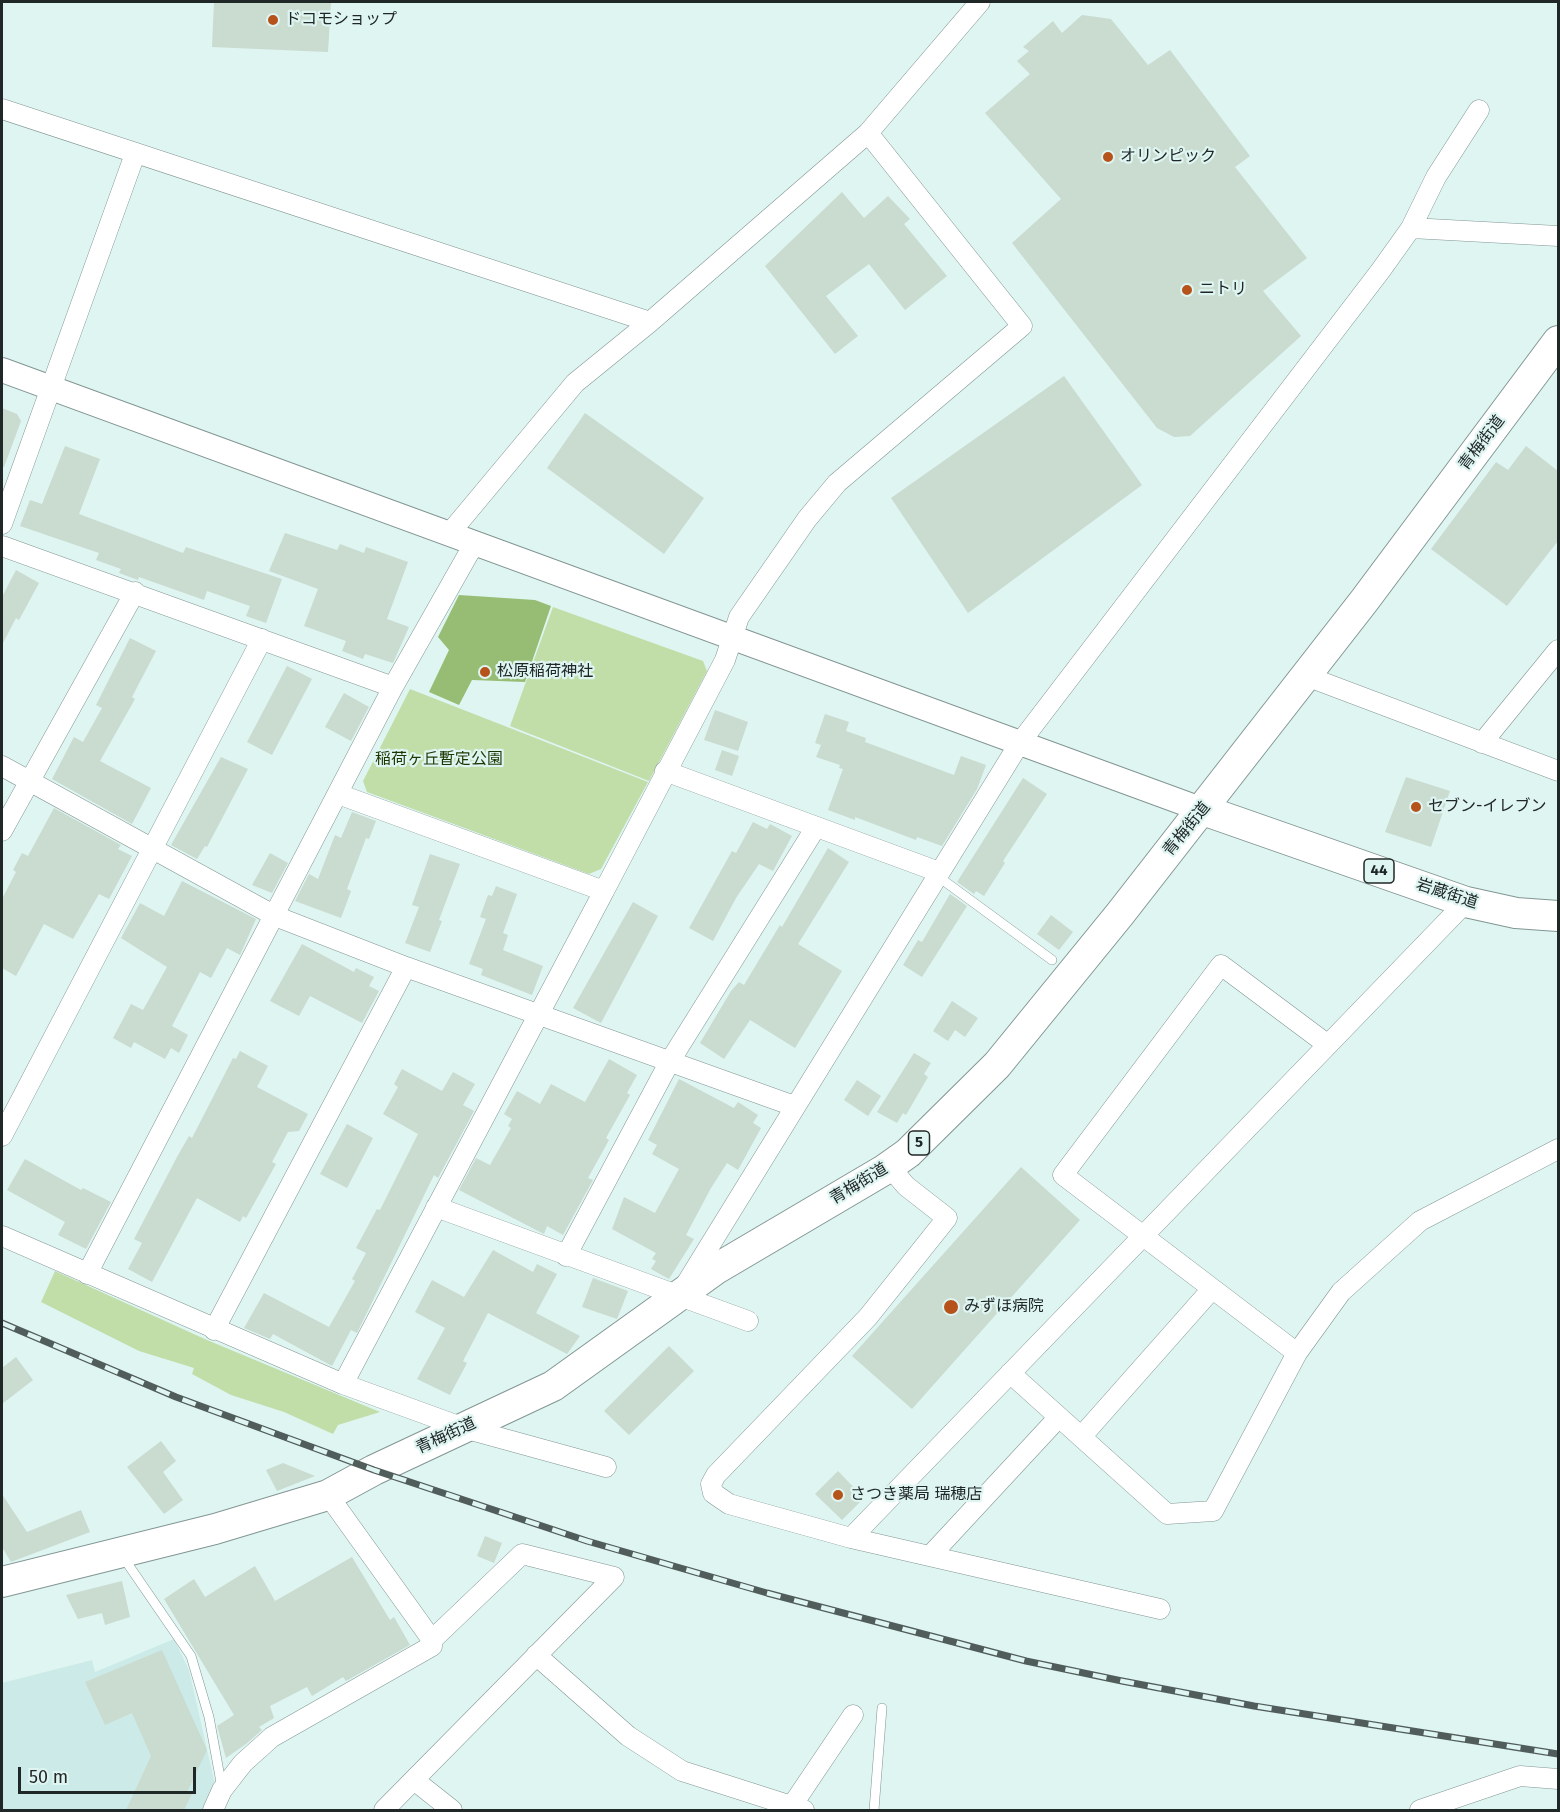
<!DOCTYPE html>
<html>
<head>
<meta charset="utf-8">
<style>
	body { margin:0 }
	#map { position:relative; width:1560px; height:1812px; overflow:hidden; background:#dff5f2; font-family:"Fira Sans",sans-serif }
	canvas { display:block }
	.frame { position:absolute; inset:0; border:3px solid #202827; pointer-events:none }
	.scale { position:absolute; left:18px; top:1767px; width:178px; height:27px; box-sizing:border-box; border:3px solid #202827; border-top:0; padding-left:8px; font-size:18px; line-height:21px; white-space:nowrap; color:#202827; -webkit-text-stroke:4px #dff5f2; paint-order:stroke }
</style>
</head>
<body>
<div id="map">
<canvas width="1560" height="1812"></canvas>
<div class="frame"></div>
<div class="scale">50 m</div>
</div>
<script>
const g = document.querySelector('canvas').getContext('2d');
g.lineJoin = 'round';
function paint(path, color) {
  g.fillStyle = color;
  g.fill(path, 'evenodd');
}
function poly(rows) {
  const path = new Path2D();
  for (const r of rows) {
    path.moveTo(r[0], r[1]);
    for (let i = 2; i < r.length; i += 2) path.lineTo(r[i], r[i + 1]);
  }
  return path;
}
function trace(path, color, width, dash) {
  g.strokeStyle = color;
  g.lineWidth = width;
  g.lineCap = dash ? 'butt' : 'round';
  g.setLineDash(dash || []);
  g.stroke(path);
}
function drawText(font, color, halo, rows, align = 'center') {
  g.font = font + ' "Fira Sans","Noto Sans JP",sans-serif';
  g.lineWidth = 4.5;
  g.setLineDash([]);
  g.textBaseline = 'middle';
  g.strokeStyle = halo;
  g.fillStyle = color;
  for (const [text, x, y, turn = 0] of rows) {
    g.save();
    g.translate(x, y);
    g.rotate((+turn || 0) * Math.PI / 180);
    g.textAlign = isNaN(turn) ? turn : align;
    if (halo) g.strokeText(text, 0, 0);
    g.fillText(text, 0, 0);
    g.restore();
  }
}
paint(poly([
	[174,1639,189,1670,216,1789,205,1810,2,1810,2,1683,92,1660,95,1672]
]), '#ccebe8');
paint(poly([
	[553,607,703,661,707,671,649,781,510,726],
	[410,689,648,782,601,869,589,874,367,792,363,781],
	[55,1271,207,1340,380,1412,338,1425,333,1434,284,1412,231,1395,192,1374,194,1368,139,1351,41,1302]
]), '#c1dea9');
paint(poly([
	[459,595,535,600,551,606,525,682,472,680,459,705,429,692,449,650,438,637]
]), '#97bd74');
paint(poly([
	[214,2,331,2,328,52,212,47],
	[1082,15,1111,19,1148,65,1170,50,1250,156,1235,167,1307,258,1263,291,1301,336,1190,436,1174,437,1157,428,1012,243,1061,199,985,113,1030,74,1017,61,1029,51,1023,47,1053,21,1062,33],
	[842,192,864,218,888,196,910,219,904,224,947,276,905,310,869,264,826,296,858,336,835,354,765,266],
	[1064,376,1142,485,968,613,891,498],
	[2,408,17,414,21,421,4,467,2,467],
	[585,413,704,498,664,554,547,468],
	[65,446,100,459,79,514,183,553,186,547,282,579,266,623,246,616,250,606,207,591,204,600,139,577,138,580,119,573,121,569,96,560,99,553,20,526,30,500,42,504],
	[1526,446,1558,471,1558,541,1507,606,1431,549,1496,462,1508,470],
	[285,533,337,550,340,544,364,553,366,547,408,562,387,619,409,627,393,663,365,654,363,659,342,651,346,641,304,626,318,589,269,571],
	[16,570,39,583,19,620,16,618,2,645,2,597],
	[130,638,156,651,132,697,135,699,100,761,151,788,132,824,52,779,74,737,83,742,102,708,96,705],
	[287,666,312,679,272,755,247,742],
	[344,693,369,707,351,741,325,727],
	[715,710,748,722,738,751,704,740],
	[825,714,849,722,846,731,866,738,865,742,954,775,961,756,986,765,977,789,942,846,917,837,916,840,855,817,855,820,828,810,843,769,839,768,840,765,816,757,821,745,815,743],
	[722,750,739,756,732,776,715,770],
	[221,757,248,769,207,847,205,846,197,859,171,845],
	[1406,777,1450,791,1431,847,1385,832],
	[1023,778,1047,794,1003,861,1005,863,984,896,976,891,974,894,957,882],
	[54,808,121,845,118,849,132,856,109,899,99,894,73,939,44,924,16,976,2,968,2,899,16,872,13,870,22,853,28,856],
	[352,812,376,821,369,839,366,838,347,889,351,891,341,918,295,901,309,874,318,879,335,835,341,838],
	[753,822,767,829,770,824,792,836,773,871,759,864,736,898,713,941,689,928,732,851,736,853],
	[828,848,849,862,798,944,842,971,795,1048,750,1020,724,1059,700,1043,731,991,739,982,744,985,780,925,782,927],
	[270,853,288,863,272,893,252,885],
	[430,854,460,864,439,920,442,921,430,952,405,943,419,907,412,905],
	[182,881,256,919,240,955,227,948,211,978,200,972,172,1026,188,1035,179,1053,171,1048,165,1059,134,1042,131,1048,113,1038,131,1004,143,1010,167,967,121,938,140,903,164,916],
	[496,886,517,894,503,933,508,935,503,950,543,966,532,995,481,975,483,969,469,964,486,919,480,917,488,895,492,896],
	[950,894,967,906,922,977,903,965,918,940,922,942],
	[633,902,658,916,601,1023,573,1008],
	[1051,915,1073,932,1059,950,1037,934],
	[302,944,354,972,356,968,374,977,369,986,379,991,362,1023,310,996,299,1016,270,1001],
	[952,1001,978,1018,965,1037,955,1030,948,1041,933,1031],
	[240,1051,268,1066,257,1087,308,1114,299,1131,288,1132,272,1162,276,1164,246,1218,243,1216,240,1222,197,1198,152,1282,128,1269,142,1243,134,1239,177,1157,189,1136,192,1138,233,1058,236,1059],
	[914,1053,931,1063,924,1074,928,1077,906,1115,903,1113,897,1123,877,1112],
	[609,1059,637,1075,627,1093,630,1095,606,1138,609,1140,588,1178,593,1180,563,1235,547,1226,544,1234,540,1232,459,1190,476,1158,490,1165,511,1128,508,1126,512,1119,504,1114,517,1091,540,1104,551,1084,585,1102],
	[402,1069,442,1091,453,1072,475,1084,463,1105,474,1111,438,1178,434,1175,357,1333,351,1330,332,1366,273,1334,270,1339,244,1328,264,1293,329,1327,355,1281,352,1279,366,1253,356,1248,377,1209,380,1210,418,1134,383,1114,398,1087,394,1084],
	[679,1079,734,1108,738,1102,758,1115,753,1123,761,1128,738,1170,727,1163,711,1188,686,1235,694,1239,669,1279,651,1269,656,1261,652,1259,656,1253,612,1229,624,1197,655,1213,679,1169,652,1154,657,1145,648,1140],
	[857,1080,881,1096,868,1116,844,1100],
	[347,1124,373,1138,347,1188,320,1174],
	[25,1159,81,1190,83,1188,111,1202,86,1249,58,1235,65,1222,7,1190],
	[1021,1167,1080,1220,912,1409,852,1356],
	[493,1250,533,1272,537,1264,557,1274,536,1313,580,1336,567,1354,488,1313,463,1361,467,1363,450,1395,417,1379,445,1328,415,1312,432,1280,464,1297],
	[593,1278,628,1291,617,1319,582,1307],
	[669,1346,694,1371,629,1435,604,1411],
	[16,1357,33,1380,2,1404,2,1368],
	[161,1441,176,1461,163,1472,183,1500,164,1514,127,1467],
	[283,1463,315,1476,277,1491,266,1470],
	[838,1471,864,1498,842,1520,815,1494],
	[2,1494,27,1532,81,1510,90,1532,11,1562,2,1547],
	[485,1536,502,1543,494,1563,477,1556],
	[352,1557,390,1620,394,1617,410,1645,346,1681,343,1677,312,1696,307,1687,270,1706,274,1718,259,1727,262,1730,246,1744,226,1758,217,1726,234,1715,164,1599,194,1579,205,1597,255,1566,275,1601],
	[122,1581,130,1617,105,1625,102,1613,78,1619,66,1595],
	[162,1650,207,1750,187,1792,192,1794,184,1810,126,1810,151,1756,132,1713,105,1725,85,1682]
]), '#cadbd0');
const service = poly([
	[936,875,1052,960],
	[123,1557,191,1656,209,1717,222,1788],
	[874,1810,882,1708]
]);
const minor = poly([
	[2,109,650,322],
	[1411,228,1558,236],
	[2,524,135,154],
	[449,534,575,383,650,322,868,133,980,2],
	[2,546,393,687],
	[1306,676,1558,771],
	[1482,743,1558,650],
	[2,766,275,916,406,967,794,1106],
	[665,771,939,872],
	[338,794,604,891,343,1384],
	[2,831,135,592],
	[604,891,725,660,739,617,807,519,837,483,1022,326,868,133],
	[2,1136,262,639],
	[889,1166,906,1186,947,1218,868,1317,716,1475,711,1484,713,1493,729,1504,851,1538,1160,1609],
	[436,1207,748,1321],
	[2,1236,343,1384,464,1428,606,1467],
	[566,1256,670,1061,816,827],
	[87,1274,393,687,474,544],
	[686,1284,1019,744,1381,270,1411,228,1436,177,1479,110],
	[214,1330,406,967],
	[1297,1353,1063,1175,1221,965,1328,1045],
	[1010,1373,1167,1514,1213,1511,1297,1353,1341,1292,1420,1221,1558,1149],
	[1081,1437,1212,1289],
	[851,1538,1466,902],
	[930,1556,1058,1418],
	[536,1655,628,1736,682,1771,804,1810],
	[414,1780,452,1810],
	[213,1810,222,1790,243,1763,272,1737,432,1646,432,1640,328,1495],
	[384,1810,614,1577,522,1554,432,1640],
	[789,1810,853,1715],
	[1420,1810,1520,1776,1558,1779]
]);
const tertiary = poly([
	[2,370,1203,810]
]);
const primary = poly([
	[1203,810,1466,902,1516,913,1558,916],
	[2,1582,215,1529,328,1495,374,1470,553,1386,716,1269,884,1170,908,1153,997,1065,1120,914,1364,601,1558,341]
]);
trace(service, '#829693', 10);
trace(minor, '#829693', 21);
trace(tertiary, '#829693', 26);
trace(primary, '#829693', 32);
trace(service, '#fff', 9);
trace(minor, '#fff', 20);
trace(tertiary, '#fff', 24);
trace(primary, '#fff', 30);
const rail = poly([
	[2,1323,176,1397,374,1470,587,1541,767,1593,1026,1661,1122,1681,1254,1706,1558,1754]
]);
trace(rail, '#515d5b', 7);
trace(rail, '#dff5f2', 4.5, [14]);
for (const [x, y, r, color] of [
	[273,20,6,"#b6531b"],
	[1108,157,6,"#b6531b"],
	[1187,290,6,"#b6531b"],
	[485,672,6,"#b6531b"],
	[1416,807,6,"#b6531b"],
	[951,1307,8,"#b6531b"],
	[838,1495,6,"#b6531b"]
]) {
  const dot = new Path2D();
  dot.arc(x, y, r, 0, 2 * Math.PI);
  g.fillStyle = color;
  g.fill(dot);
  trace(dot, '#dff5f2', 2);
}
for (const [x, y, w] of [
	[1379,871,30],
	[919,1143,21]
]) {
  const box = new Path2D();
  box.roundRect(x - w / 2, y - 12, w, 24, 4.5);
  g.fillStyle = '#dff5f2';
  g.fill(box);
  trace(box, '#202827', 1.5);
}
drawText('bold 15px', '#202827', null, [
	["44",1379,871],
	["5",919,1143]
]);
drawText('16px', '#202827', '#dff5f2', [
	["ドコモショップ",285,20],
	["オリンピック",1120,157],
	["ニトリ",1199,290],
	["松原稲荷神社",497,672],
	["セブン-イレブン",1428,807],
	["みずほ病院",964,1307],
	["さつき薬局 瑞穂店",850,1495]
], 'left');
drawText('16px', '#202827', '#dff5f2', [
	["青梅街道",1482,443,-53],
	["青梅街道",1187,829,-51],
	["岩蔵街道",1447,894,18],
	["青梅街道",859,1184,-31],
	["青梅街道",446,1436,-25]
]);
drawText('16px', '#1f3600', '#dff5f2', [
	["稲荷ヶ丘暫定公園",439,760]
]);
</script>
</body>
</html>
